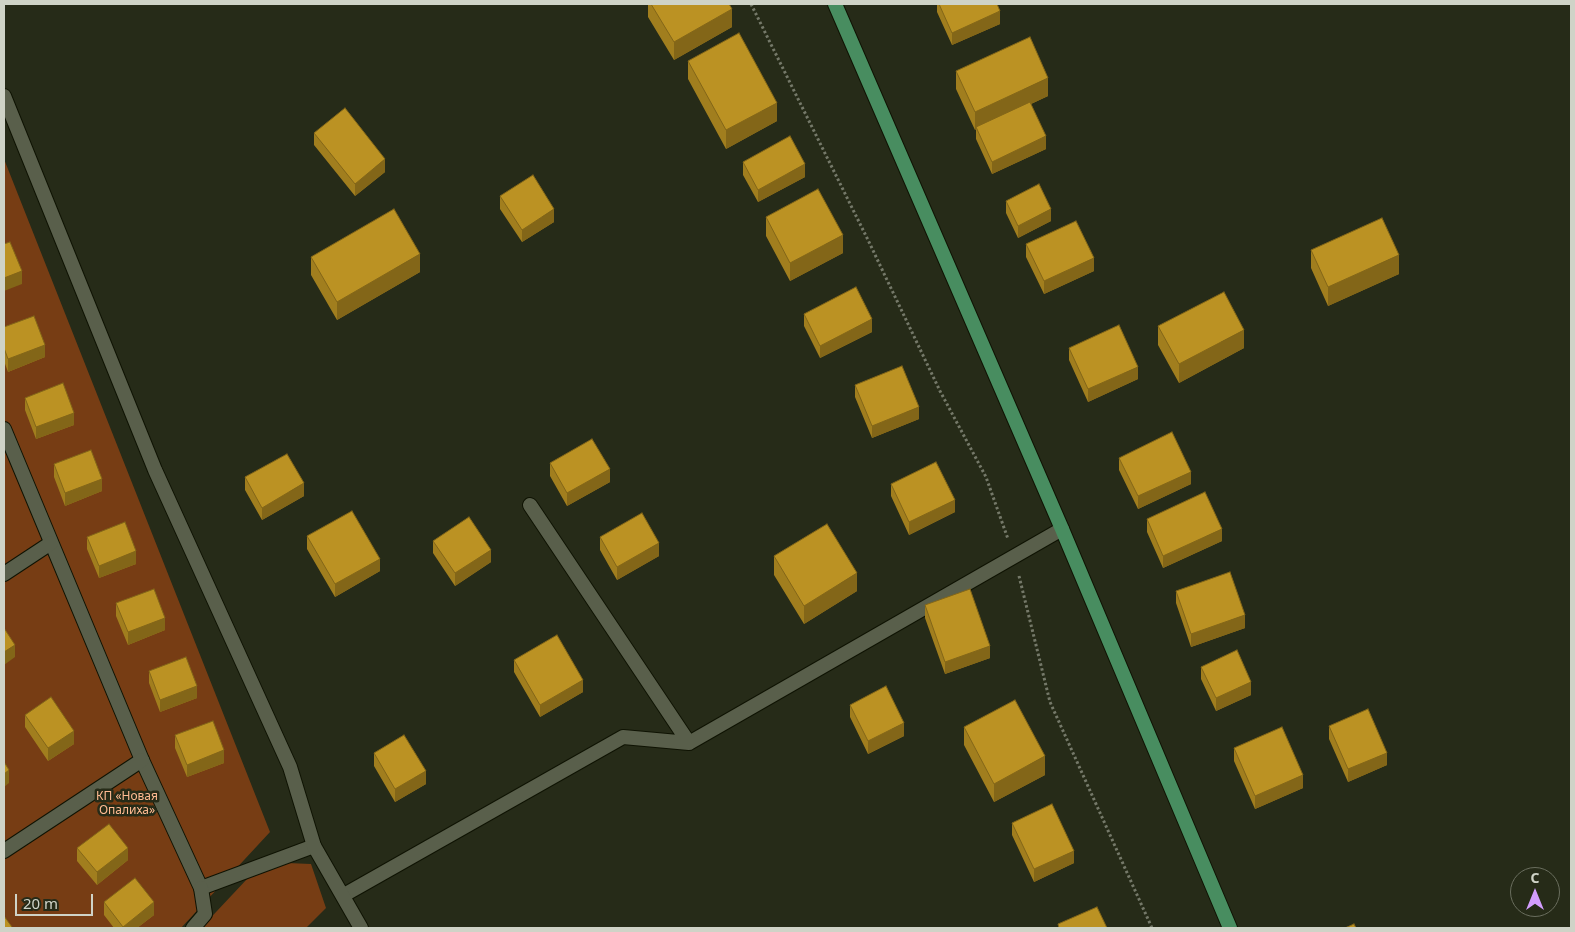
<!DOCTYPE html>
<html>
<head>
<meta charset="utf-8">
<style>
	body { margin:0 }
	#map { position:relative; width:1575px; height:932px; overflow:hidden; background:#262b18; font-family:"Noto Sans",sans-serif }
	canvas { display:block }
	.frame { position:absolute; inset:0; border:5px solid #cfd3c7; pointer-events:none }
	.north { position:absolute; left:1510px; top:867px; width:50px; height:50px; box-sizing:border-box; background:#262b18; border:1px solid #6a6e5e; border-radius:50%; rotate:0deg; font-size:14px; font-weight:700; line-height:20px; text-align:center; color:#cfd3c7 }
	.north::after { content:''; display:block; margin:auto; width:18px; height:22px; background:#d29dfd; clip-path:polygon(50% 0,100% 100%,50% 72%,0 100%) }
	.scale { position:absolute; left:15px; top:894px; width:78px; height:22px; box-sizing:border-box; border:2px solid #cfd3c7; border-top:0; padding-left:6px; font-size:15px; line-height:18px; white-space:nowrap; color:#cfd3c7; -webkit-text-stroke:4px #262b18; paint-order:stroke }
</style>
</head>
<body>
<div id="map">
<canvas width="1575" height="932"></canvas>
<div class="frame"></div>
<div class="north">С</div>
<div class="scale">20 m</div>
</div>
<script>
const g = document.querySelector('canvas').getContext('2d');
g.lineJoin = 'round';
function paint(path, color) {
  g.fillStyle = color;
  g.fill(path, 'evenodd');
}
function poly(rows) {
  const path = new Path2D();
  for (const r of rows) {
    path.moveTo(r[0], r[1]);
    for (let i = 2; i < r.length; i += 2) path.lineTo(r[i], r[i + 1]);
  }
  return path;
}
function trace(path, color, width, dash) {
  g.strokeStyle = color;
  g.lineWidth = width;
  g.lineCap = dash ? 'butt' : 'round';
  g.setLineDash(dash || []);
  g.stroke(path);
}
function drawText(font, color, halo, rows, align = 'center') {
  g.font = font + ' "Noto Sans",sans-serif';
  g.lineWidth = 5;
  g.setLineDash([]);
  g.textBaseline = 'middle';
  g.strokeStyle = halo;
  g.fillStyle = color;
  for (const [text, x, y, turn = 0] of rows) {
    g.save();
    g.translate(x, y);
    g.rotate((+turn || 0) * Math.PI / 180);
    g.textAlign = isNaN(turn) ? turn : align;
    if (halo) g.strokeText(text, 0, 0);
    g.fillText(text, 0, 0);
    g.restore();
  }
}
paint(poly([
	[4,159,270,832,181,928,4,928],
	[263,862,311,864,326,908,306,928,201,928]
]), '#773d14');
const service = poly([
	[4,429,142,760,201,888,314,846],
	[530,505,689,743,1062,529],
	[344,895,623,737,689,743]
]);
const minor = poly([
	[4,96,155,470,290,767,314,846,361,928],
	[4,574,51,543],
	[4,851,142,760],
	[193,928,205,914,201,888]
]);
const primary = poly([
	[835,4,1062,529,1230,928]
]);
trace(service, '#0f1303', 16);
trace(minor, '#0f1303', 16);
trace(primary, '#0f1303', 16);
trace(poly([
	[751,4,868,240,940,391,986,477,1008,539],
	[1019,576,1050,702,1152,928]
]), '#757969', 3, [2.5, 2.5]);
trace(service, '#595f4b', 14);
trace(minor, '#595f4b', 14);
trace(primary, '#488d60', 14);
paint(poly([
	[648,4,729,4,732,27,674,60,648,17],
	[937,4,997,4,1000,24,952,45,937,12],
	[688,61,777,121,726,149,688,79],
	[956,71,1048,96,1031,104,1046,149,992,174,976,139,976,129,975,130,956,89],
	[314,133,385,172,355,196,314,145],
	[743,162,805,177,758,202,743,175],
	[500,196,554,222,522,242,500,209],
	[1006,201,1051,221,1018,238,1006,213],
	[766,217,843,253,790,281,766,236],
	[1026,244,1094,271,1044,294,1026,257],
	[1311,250,1399,274,1328,306,1311,268],
	[311,257,420,272,337,320,311,275],
	[804,314,872,332,820,358,804,326],
	[1158,326,1244,348,1179,383,1158,345],
	[4,327,45,357,8,372,4,361],
	[1069,348,1138,379,1088,402,1069,360],
	[855,385,919,419,872,438,855,397],
	[25,398,74,425,36,439,25,410],
	[1119,458,1191,484,1138,509,1119,470],
	[550,463,610,482,567,506,550,476],
	[54,464,102,491,65,506,54,477],
	[245,477,304,496,262,520,245,490],
	[891,484,955,512,909,535,891,496],
	[1147,519,1222,541,1163,568,1147,532],
	[307,536,380,571,335,597,307,549],
	[87,537,136,564,99,578,87,549],
	[600,537,659,556,617,580,600,550],
	[433,541,491,562,455,586,433,553],
	[774,556,857,591,804,624,774,575],
	[1176,591,1245,628,1191,647,1176,603],
	[116,603,165,630,128,645,116,616],
	[925,605,990,658,945,674,925,618],
	[514,660,583,692,540,717,514,672],
	[1201,667,1251,695,1216,711,1201,679],
	[149,671,197,698,160,712,149,683],
	[850,705,904,736,868,754,850,717],
	[25,715,74,744,48,761,25,727],
	[1329,726,1387,765,1348,782,1329,739],
	[964,727,1045,775,994,802,964,745],
	[175,735,224,763,187,777,175,748],
	[1234,748,1303,788,1255,809,1234,761],
	[374,753,426,784,395,802,374,766],
	[1012,823,1074,863,1034,882,1012,835],
	[77,848,128,860,97,885,77,861],
	[104,902,154,915,137,928,114,928,104,915]
]), '#a17e1e');
paint(poly([
	[732,9,732,27,674,60,674,42],
	[1000,11,1000,24,952,45,952,33],
	[1048,78,1048,96,977,129,976,127,976,129,975,130,975,112],
	[777,103,777,121,726,149,726,130],
	[1046,136,1046,149,992,174,992,162],
	[385,159,385,172,355,196,355,184],
	[805,164,805,177,758,202,758,190],
	[554,209,554,222,522,242,522,230],
	[1051,209,1051,221,1018,238,1018,226],
	[843,235,843,253,790,281,790,263],
	[420,254,420,272,337,320,337,302],
	[1399,255,1399,274,1328,306,1328,287],
	[1094,258,1094,271,1044,294,1044,281],
	[22,271,22,284,4,291,4,278],
	[872,319,872,332,820,358,820,346],
	[1244,330,1244,348,1179,383,1179,364],
	[45,345,45,357,8,372,8,359],
	[1138,367,1138,379,1088,402,1088,389],
	[919,407,919,419,872,438,872,426],
	[74,413,74,425,36,439,36,427],
	[610,469,610,482,567,506,567,493],
	[1191,472,1191,484,1138,509,1138,496],
	[102,479,102,491,65,506,65,493],
	[304,483,304,496,262,520,262,508],
	[955,500,955,512,909,535,909,522],
	[1222,529,1222,541,1163,568,1163,556],
	[659,543,659,556,617,580,617,567],
	[491,550,491,562,455,586,455,573],
	[136,551,136,564,99,578,99,566],
	[380,559,380,571,335,597,335,584],
	[857,573,857,591,804,624,804,606],
	[1245,615,1245,628,1191,647,1191,634],
	[165,618,165,630,128,645,128,632],
	[15,645,15,657,4,665,4,652],
	[990,646,990,658,945,674,945,662],
	[583,680,583,692,540,717,540,705],
	[1251,682,1251,695,1216,711,1216,698],
	[197,686,197,698,160,712,160,700],
	[904,723,904,736,868,754,868,741],
	[74,731,74,744,48,761,48,748],
	[224,750,224,763,187,777,187,765],
	[1387,753,1387,765,1348,782,1348,769],
	[1045,756,1045,775,994,802,994,784],
	[9,770,9,783,4,787,4,774],
	[426,771,426,784,395,802,395,789],
	[1303,775,1303,788,1255,809,1255,796],
	[128,848,128,860,97,885,97,872],
	[1074,851,1074,863,1034,882,1034,869],
	[154,902,154,915,137,928,123,928,123,927]
]), '#836618');
const building = poly([
	[651,4,729,4,732,9,674,42,651,4],
	[939,4,997,4,1000,11,952,33,939,4],
	[739,33,777,103,726,130,688,61,739,33],
	[1030,37,1048,78,975,112,956,71,1030,37],
	[1030,102,1046,136,992,162,976,127,1030,102],
	[345,108,385,159,355,184,314,133,345,108],
	[790,136,805,164,758,190,743,162,790,136],
	[533,175,554,209,522,230,500,196,533,175],
	[1039,184,1051,209,1018,226,1006,201,1039,184],
	[818,189,843,235,790,263,766,217,818,189],
	[394,209,420,254,337,302,311,257,394,209],
	[1382,218,1399,255,1328,287,1311,250,1382,218],
	[1076,221,1094,258,1044,281,1026,244,1076,221],
	[10,242,22,271,4,278,4,244,10,242],
	[856,287,872,319,820,346,804,314,856,287],
	[1224,292,1244,330,1179,364,1158,326,1224,292],
	[34,316,45,345,8,359,4,348,4,327,34,316],
	[1119,325,1138,367,1088,389,1069,348,1119,325],
	[902,366,919,407,872,426,855,385,902,366],
	[63,383,74,413,36,427,25,398,63,383],
	[1172,432,1191,472,1138,496,1119,458,1172,432],
	[592,439,610,469,567,493,550,463,592,439],
	[91,450,102,479,65,493,54,464,91,450],
	[287,454,304,483,262,508,245,477,287,454],
	[936,462,955,500,909,522,891,484,936,462],
	[1205,492,1222,529,1163,556,1147,519,1205,492],
	[352,511,380,559,335,584,307,536,352,511],
	[642,513,659,543,617,567,600,537,642,513],
	[469,517,491,550,455,573,433,541,469,517],
	[125,522,136,551,99,566,87,537,125,522],
	[827,524,857,573,804,606,774,556,827,524],
	[1230,572,1245,615,1191,634,1176,591,1230,572],
	[154,589,165,618,128,632,116,603,154,589],
	[970,589,990,646,945,662,925,605,970,589],
	[4,628,15,645,4,652,4,628],
	[557,635,583,680,540,705,514,660,557,635],
	[1237,650,1251,682,1216,698,1201,667,1237,650],
	[186,657,197,686,160,700,149,671,186,657],
	[886,686,904,723,868,741,850,705,886,686],
	[51,697,74,731,48,748,25,715,51,697],
	[1015,700,1045,756,994,784,964,727,1015,700],
	[1368,709,1387,753,1348,769,1329,726,1368,709],
	[213,721,224,750,187,765,175,735,213,721],
	[1282,727,1303,775,1255,796,1234,748,1282,727],
	[404,735,426,771,395,789,374,753,404,735],
	[4,762,9,770,4,774,4,762],
	[1052,804,1074,851,1034,869,1012,823,1052,804],
	[109,824,128,848,97,872,77,848,109,824],
	[135,878,154,902,123,927,104,902,135,878],
	[1097,907,1107,928,1059,928,1058,924,1097,907],
	[4,916,12,927,10,928,4,928,4,916],
	[1354,924,1356,928,1345,928,1354,924]
]);
paint(building, '#bb9223');
trace(building, '#836618', 1);
drawText('12px', '#ffbb92', '#262b18', [
	["КП «Новая",127,797],
	["Опалиха»",127,811]
]);
</script>
</body>
</html>
